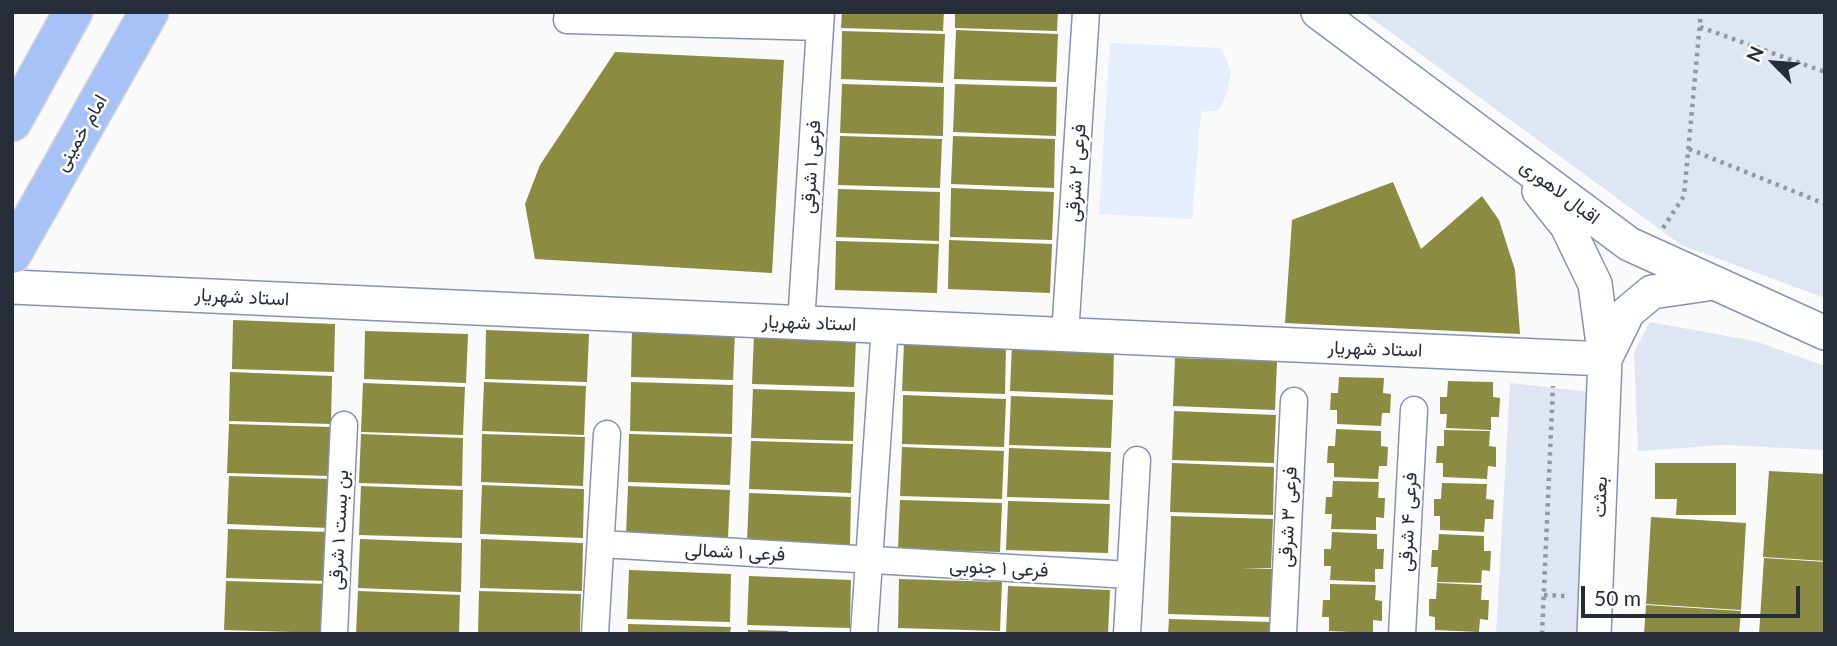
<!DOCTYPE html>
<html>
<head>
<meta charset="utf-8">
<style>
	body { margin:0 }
	#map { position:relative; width:1837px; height:646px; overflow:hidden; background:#fafafa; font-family:Lato,sans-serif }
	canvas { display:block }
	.frame { position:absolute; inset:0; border:14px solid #262c38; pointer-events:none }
	.north { position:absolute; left:1739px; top:28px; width:70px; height:70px; -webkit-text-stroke:5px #fff; paint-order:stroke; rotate:295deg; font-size:19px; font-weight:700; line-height:28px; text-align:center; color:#262c38 }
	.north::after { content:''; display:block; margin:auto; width:24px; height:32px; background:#262c38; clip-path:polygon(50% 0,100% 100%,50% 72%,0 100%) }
	.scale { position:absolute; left:1581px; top:586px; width:219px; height:32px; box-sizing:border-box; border:4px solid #262c38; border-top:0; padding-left:9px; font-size:21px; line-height:24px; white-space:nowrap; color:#262c38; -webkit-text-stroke:5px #fff; paint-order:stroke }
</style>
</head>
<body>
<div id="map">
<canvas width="1837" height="646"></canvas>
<div class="frame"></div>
<div class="north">N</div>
<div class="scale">50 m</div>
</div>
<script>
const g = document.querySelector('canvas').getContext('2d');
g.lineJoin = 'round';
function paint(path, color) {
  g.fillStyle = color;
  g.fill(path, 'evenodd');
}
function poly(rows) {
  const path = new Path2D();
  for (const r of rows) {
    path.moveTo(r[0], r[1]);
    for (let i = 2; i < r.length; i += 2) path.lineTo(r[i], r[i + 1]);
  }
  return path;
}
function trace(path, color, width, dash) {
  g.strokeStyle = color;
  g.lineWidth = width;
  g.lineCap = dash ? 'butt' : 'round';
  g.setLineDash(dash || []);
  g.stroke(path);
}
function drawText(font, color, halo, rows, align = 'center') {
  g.font = font + ' Lato,Vazirmatn,sans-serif';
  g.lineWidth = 5;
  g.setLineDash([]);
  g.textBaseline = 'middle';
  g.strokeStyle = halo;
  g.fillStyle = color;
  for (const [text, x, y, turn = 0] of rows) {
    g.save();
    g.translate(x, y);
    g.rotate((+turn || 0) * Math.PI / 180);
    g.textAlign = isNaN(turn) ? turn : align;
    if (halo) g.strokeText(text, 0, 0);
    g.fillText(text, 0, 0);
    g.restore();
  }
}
paint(poly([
	[1110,43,1222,48,1231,72,1227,93,1219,110,1201,112,1192,219,1099,214]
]), '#e5eefd');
paint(poly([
	[1363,12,1825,12,1825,298,1681,245],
	[1650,322,1755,341,1825,366,1825,450,1724,445,1638,451,1634,352],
	[1510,383,1590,392,1580,634,1496,634]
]), '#dfe6f3');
paint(poly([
	[842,12,944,12,943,31,841,28],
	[955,12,1058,12,1057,31,955,28],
	[956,30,1058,34,1056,82,954,79],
	[842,31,945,34,943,83,841,79],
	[615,52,784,60,772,273,535,259,525,204,540,165],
	[842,84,944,87,943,136,840,133],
	[955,84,1057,87,1056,136,953,132],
	[840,136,942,139,940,188,838,185],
	[953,136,1055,139,1054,188,951,184],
	[1393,182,1421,249,1482,196,1499,220,1515,270,1520,334,1285,323,1292,220],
	[951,188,1054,192,1052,240,950,237],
	[838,189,940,192,939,241,836,237],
	[949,240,1052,244,1050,293,948,289],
	[836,241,939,244,937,293,835,290],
	[233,320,335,324,334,372,232,369],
	[632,328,735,332,733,380,631,377],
	[486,330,589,334,587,382,485,379],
	[365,331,468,334,466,383,364,379],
	[754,335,856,339,854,387,752,384],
	[904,342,1006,345,1005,394,902,391],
	[1012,343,1114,346,1113,395,1010,391],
	[1175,358,1277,361,1275,410,1173,406],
	[230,372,332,376,331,424,229,421],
	[1339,377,1384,378,1383,393,1391,394,1390,413,1382,413,1381,426,1337,424,1337,410,1330,410,1331,393,1338,393],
	[1448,381,1493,382,1493,397,1500,398,1499,417,1491,417,1491,430,1446,428,1447,414,1440,414,1440,397,1447,397],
	[484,382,586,386,584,435,482,431],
	[631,382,733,385,732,434,630,431],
	[363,383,465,387,463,435,361,432],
	[753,389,855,392,853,441,751,438],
	[903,395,1006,399,1004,447,902,444],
	[1011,396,1113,400,1111,448,1009,445],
	[1174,411,1276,415,1274,463,1172,460],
	[229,424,331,427,330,476,227,473],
	[1336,429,1381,431,1381,446,1388,447,1387,466,1379,466,1378,479,1334,477,1334,463,1327,463,1328,446,1335,446],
	[1444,430,1490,431,1489,446,1496,447,1496,467,1488,466,1487,479,1443,477,1443,463,1436,463,1437,446,1444,446],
	[361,434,463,438,462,486,359,483],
	[482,434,585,437,583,486,481,482],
	[629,434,732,437,730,485,628,482],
	[751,441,853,444,851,493,749,489],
	[902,447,1004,451,1002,499,900,496],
	[1009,448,1111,452,1109,500,1007,497],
	[1172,463,1274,467,1273,515,1170,512],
	[1655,463,1736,463,1736,515,1676,515,1677,499,1655,499],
	[1769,471,1825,474,1825,561,1763,557],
	[229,476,331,479,329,528,227,524],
	[1333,481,1379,482,1378,498,1385,498,1384,518,1376,517,1376,530,1331,529,1332,514,1325,514,1326,497,1332,497],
	[1442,483,1487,484,1486,499,1494,500,1493,519,1485,519,1484,532,1440,530,1440,516,1434,516,1434,499,1441,499],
	[482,485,584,489,583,538,480,534],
	[361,486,463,490,462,538,359,535],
	[628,486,730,490,728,538,626,535],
	[749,493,851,497,850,545,747,542],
	[900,500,1002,503,1000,552,898,549],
	[1008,501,1110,504,1108,553,1006,550],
	[1171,516,1273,519,1271,568,1241,568,1272,569,1270,617,1168,614],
	[1651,517,1746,523,1741,610,1646,604],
	[228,529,330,532,328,581,226,578],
	[1332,532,1377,534,1377,549,1384,549,1383,569,1375,569,1375,582,1330,580,1331,566,1324,566,1324,549,1331,549],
	[1439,534,1484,536,1484,551,1491,551,1490,571,1482,570,1481,583,1437,582,1438,567,1431,567,1432,550,1438,550],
	[360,539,462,543,461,592,358,588],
	[481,539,583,543,582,591,480,588],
	[1764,558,1825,562,1825,634,1759,634],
	[629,570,731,574,730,622,627,619],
	[749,576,851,580,850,628,747,625],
	[899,579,1002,582,1000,631,898,628],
	[226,581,328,584,326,633,224,630],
	[1437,583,1482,585,1481,600,1489,600,1488,620,1480,619,1479,632,1435,630,1435,617,1429,616,1429,599,1436,599],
	[1330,584,1376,585,1375,600,1382,601,1382,621,1373,620,1373,633,1329,631,1329,617,1322,617,1323,600,1330,600],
	[1008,586,1110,590,1108,634,1006,634],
	[358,591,460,595,459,634,356,634],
	[479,591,581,594,580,634,478,634],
	[1646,605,1741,611,1739,634,1644,634],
	[1169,619,1271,622,1270,634,1168,634],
	[628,624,731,627,730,634,628,634],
	[748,630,788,631,788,634,748,634]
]), '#8b8b41');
const minor = poly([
	[568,12,567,20,820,27],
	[801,323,821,12],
	[1065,335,1086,12],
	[601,544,1130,575],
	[334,634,344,425],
	[595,634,607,434],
	[864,634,885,326],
	[1127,634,1137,460],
	[1283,634,1294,401],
	[1402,634,1414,410]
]);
const tertiary = poly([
	[1318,12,1629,244,1825,333],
	[1539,191,1567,226,1595,284,1605,359,1594,634],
	[12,287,1605,359],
	[1605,359,1628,312,1652,292,1714,283]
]);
const primary = poly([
	[12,122,73,12],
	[12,254,149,12]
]);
trace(minor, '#8494b0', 29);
trace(tertiary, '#8494b0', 36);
trace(primary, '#d4d5d7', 41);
trace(poly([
	[1700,27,1825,72],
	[1689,149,1825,204],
	[1663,228,1684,196,1701,12],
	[1544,595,1567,596],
	[1542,634,1553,386]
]), '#94979d', 4.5, [3.5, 5]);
trace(minor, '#fff', 26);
trace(tertiary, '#fff', 33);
trace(primary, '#a7c2f6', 38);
drawText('19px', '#262c38', '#fff', [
	["امام خمینی",81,133,-60],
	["فرعی ۱ شرقی",811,167,-86],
	["فرعی ۲ شرقی",1076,173,-86],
	["اقبال لاهوری",1560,192,37],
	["استاد شهریار",242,297,3],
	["استاد شهریار",809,323,2],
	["استاد شهریار",1375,349,2],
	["بعثت",1600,497,-88],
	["فرعی ۳ شرقی",1288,517,-87],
	["فرعی ۴ شرقی",1408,522,-87],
	["بن بست ۱ شرقی",339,530,-87],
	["فرعی ۱ شمالی",735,552,3],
	["فرعی ۱ جنوبی",999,568,3]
]);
</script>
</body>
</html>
